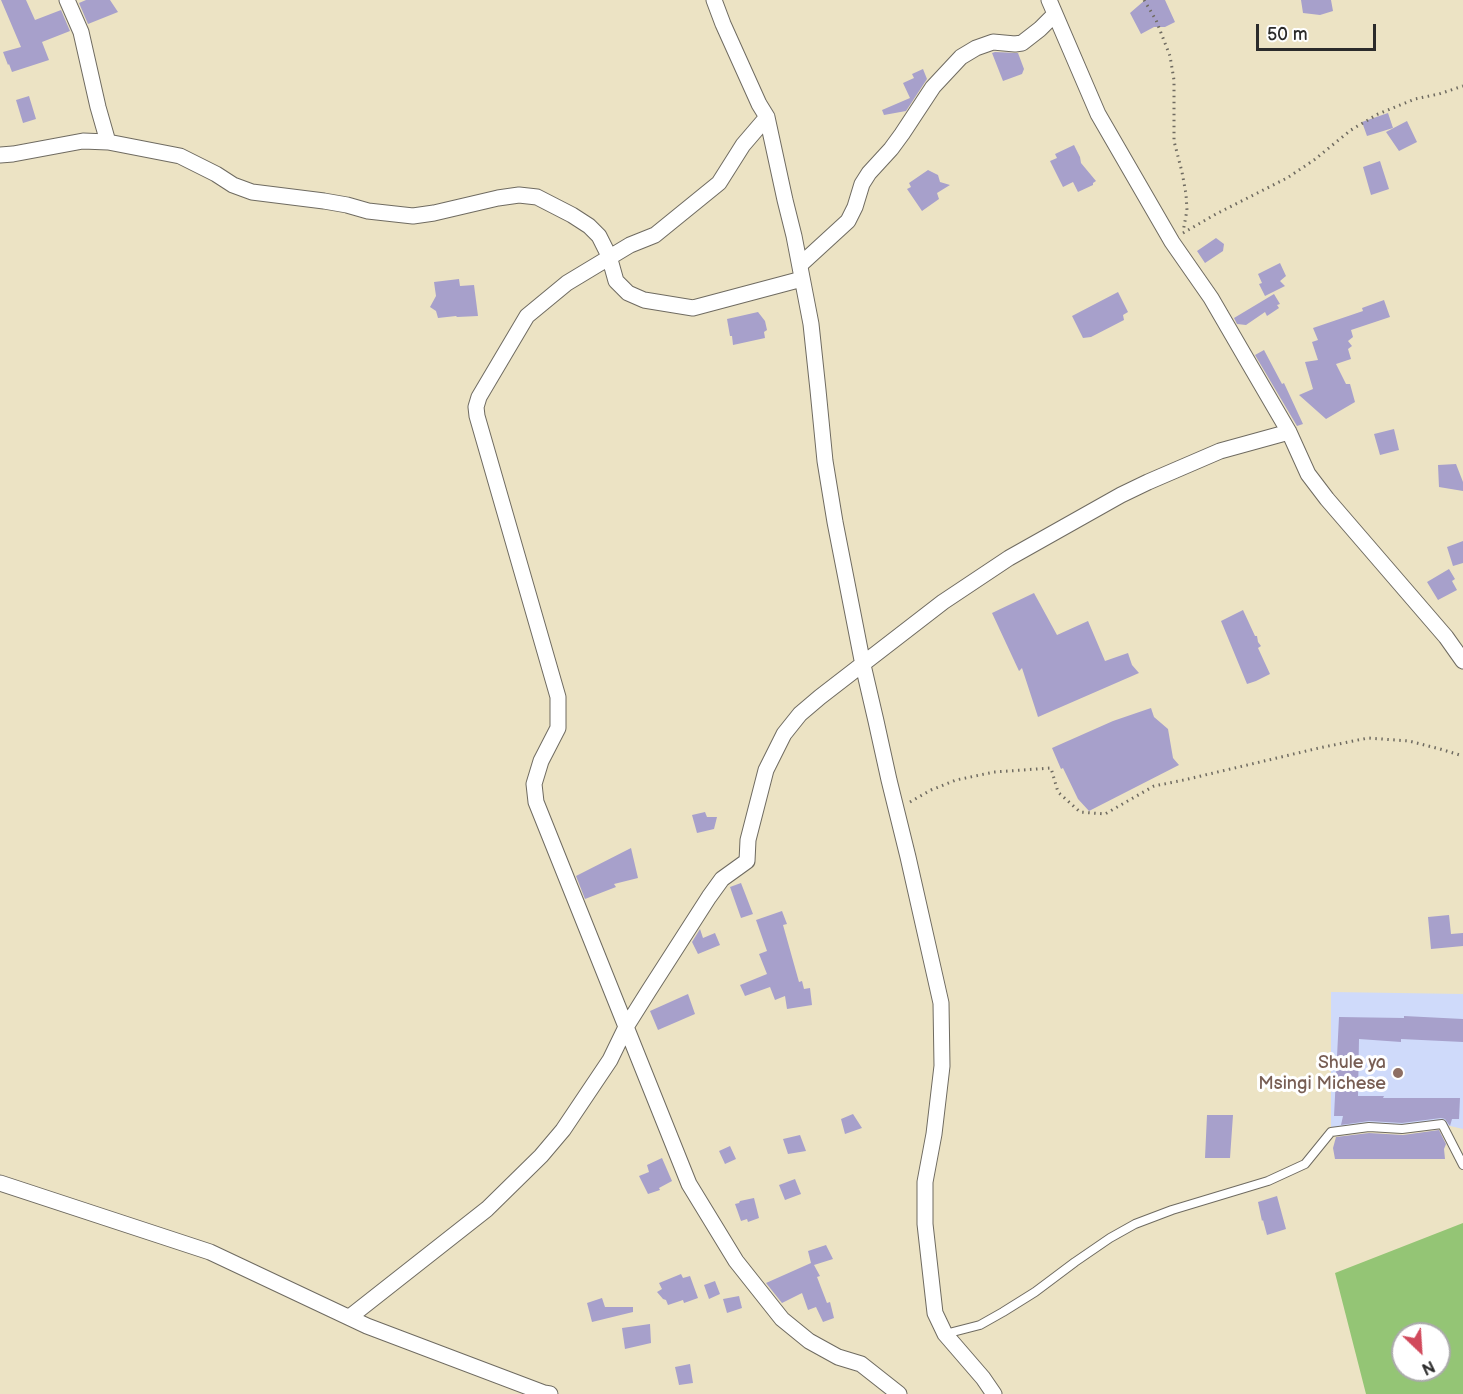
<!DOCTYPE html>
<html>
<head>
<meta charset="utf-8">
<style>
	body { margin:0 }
	#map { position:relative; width:1463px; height:1394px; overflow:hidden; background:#ece3c4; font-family:"Balsamiq Sans",sans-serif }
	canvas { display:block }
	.north { position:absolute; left:1391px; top:1322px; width:60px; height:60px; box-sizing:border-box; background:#fff; border:2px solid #aaa; border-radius:50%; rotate:155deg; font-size:16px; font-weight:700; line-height:24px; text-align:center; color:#2b2b2b }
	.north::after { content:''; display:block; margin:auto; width:21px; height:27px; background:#d1495b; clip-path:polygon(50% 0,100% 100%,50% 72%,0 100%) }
	.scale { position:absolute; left:1256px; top:24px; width:120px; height:27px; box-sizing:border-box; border:3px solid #2b2b2b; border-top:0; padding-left:8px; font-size:18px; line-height:21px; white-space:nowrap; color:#2b2b2b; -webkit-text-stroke:4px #fff; paint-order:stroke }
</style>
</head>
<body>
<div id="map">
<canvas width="1463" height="1394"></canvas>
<div class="north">N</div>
<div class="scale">50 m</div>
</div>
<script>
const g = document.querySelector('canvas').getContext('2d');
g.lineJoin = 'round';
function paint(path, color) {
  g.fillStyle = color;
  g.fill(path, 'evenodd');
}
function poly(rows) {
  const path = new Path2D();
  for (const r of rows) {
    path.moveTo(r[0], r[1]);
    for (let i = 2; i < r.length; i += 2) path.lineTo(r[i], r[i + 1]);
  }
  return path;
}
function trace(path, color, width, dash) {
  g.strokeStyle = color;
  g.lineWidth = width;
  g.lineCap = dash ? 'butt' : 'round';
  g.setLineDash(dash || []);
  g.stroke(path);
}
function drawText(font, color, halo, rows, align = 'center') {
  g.font = font + ' "Balsamiq Sans",sans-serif';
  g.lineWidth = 6;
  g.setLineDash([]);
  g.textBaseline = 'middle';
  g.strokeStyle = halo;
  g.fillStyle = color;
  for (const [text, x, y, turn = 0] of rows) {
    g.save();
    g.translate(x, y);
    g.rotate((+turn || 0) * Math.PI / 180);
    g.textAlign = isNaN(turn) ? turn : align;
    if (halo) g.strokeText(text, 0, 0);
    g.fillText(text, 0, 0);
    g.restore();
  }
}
paint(poly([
	[1331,992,1463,994,1463,1129,1442,1124,1331,1132]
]), '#cfdafa');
paint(poly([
	[1463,1223,1463,1394,1366,1394,1335,1273],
	[1403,1334,1439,1334,1439,1370,1403,1370]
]), '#94c575');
paint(poly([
	[1,0,26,0,35,20,61,10,70,31,42,42,49,60,12,72,9,64,8,65,3,52,21,47],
	[86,0,110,0,118,12,88,24,79,3],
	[1145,0,1165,0,1175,22,1165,27,1154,27,1141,34,1130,13],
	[1301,0,1331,0,1333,11,1320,15,1303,13],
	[995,52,1018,53,1024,69,1022,74,1003,81,992,53],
	[923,69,927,79,906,111,884,115,882,110,910,98,903,83,914,78,912,74],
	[29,96,36,119,23,123,16,100],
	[1388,113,1393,128,1367,136,1362,122],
	[1407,121,1417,142,1399,151,1386,132],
	[1074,145,1080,157,1081,163,1096,181,1093,183,1093,185,1078,192,1073,182,1063,187,1050,161,1057,158,1055,154],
	[1380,161,1389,189,1371,195,1363,167],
	[928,170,938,175,940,182,950,185,937,193,939,199,922,211,907,189,911,187,909,183],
	[1216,238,1224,244,1223,251,1205,263,1197,251],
	[1280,263,1286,276,1280,281,1285,286,1265,296,1259,284,1262,283,1258,274],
	[459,279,460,286,474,285,478,316,457,317,456,316,438,318,436,311,430,307,436,296,434,282],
	[1118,292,1128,312,1123,315,1124,320,1091,337,1083,338,1072,316],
	[1274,294,1280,304,1277,305,1279,308,1267,316,1265,312,1246,325,1237,324,1234,318],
	[1384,300,1390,317,1351,330,1353,337,1348,341,1352,346,1348,349,1351,359,1336,364,1346,384,1350,384,1355,402,1326,419,1299,395,1313,389,1305,362,1318,360,1312,342,1318,340,1313,328,1363,311,1362,308],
	[758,312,765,321,767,330,764,332,765,338,733,345,732,336,730,336,727,319],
	[1264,350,1282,384,1284,383,1303,424,1297,426,1255,355],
	[1394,429,1399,450,1380,455,1374,434],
	[1456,464,1463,482,1463,491,1439,487,1438,465],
	[1463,541,1463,563,1453,566,1447,547],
	[1449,569,1455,579,1452,581,1457,590,1438,600,1427,582],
	[1034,593,1057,635,1088,621,1105,661,1128,653,1132,665,1139,673,1038,717,1022,668,1019,671,992,613],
	[1243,610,1255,636,1257,636,1258,642,1261,646,1258,648,1270,674,1256,681,1247,684,1221,621],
	[1151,708,1154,717,1168,729,1173,758,1179,765,1089,811,1078,799,1063,768,1061,769,1052,748,1113,721],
	[705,812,707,817,717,817,714,829,697,833,692,815],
	[631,848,638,878,614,884,616,887,585,899,576,876],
	[741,883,753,914,741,918,730,887],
	[782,911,787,924,783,925,799,982,802,981,804,989,810,988,812,1005,787,1009,785,996,775,1000,770,987,745,996,740,985,767,974,759,954,767,951,756,920],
	[1449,915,1451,934,1463,933,1463,946,1431,949,1428,917],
	[700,929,703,938,715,933,720,945,698,954,692,942],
	[688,994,695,1014,658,1030,650,1011],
	[1404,1016,1463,1019,1463,1042,1401,1039,1401,1042,1359,1039,1358,1096,1384,1096,1383,1098,1460,1098,1459,1119,1452,1119,1450,1126,1445,1119,1441,1118,1402,1123,1369,1121,1341,1125,1343,1116,1334,1116,1339,1017,1404,1018],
	[853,1114,862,1128,845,1134,841,1119],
	[1207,1115,1233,1115,1230,1158,1205,1158],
	[1439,1130,1446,1144,1444,1149,1445,1159,1335,1159,1333,1148,1336,1137,1369,1133,1403,1135],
	[800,1135,806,1151,788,1154,783,1139],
	[730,1146,736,1159,725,1164,719,1151],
	[662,1158,672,1181,659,1188,660,1190,648,1194,639,1176,649,1172,647,1165],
	[795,1179,801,1194,785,1200,779,1185],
	[1277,1196,1286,1229,1267,1235,1263,1220,1262,1221,1258,1202],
	[754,1198,759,1218,748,1222,747,1219,741,1221,735,1204,739,1203,740,1201],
	[826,1245,833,1259,814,1265,820,1276,817,1277,827,1303,830,1302,834,1318,823,1322,816,1307,808,1310,802,1293,782,1303,766,1283,811,1263,808,1251],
	[681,1274,683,1278,690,1276,698,1298,684,1303,683,1300,668,1305,666,1300,663,1299,657,1292,662,1289,659,1283],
	[715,1281,720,1294,709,1299,704,1285],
	[739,1296,742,1308,727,1313,723,1299],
	[602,1298,605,1307,633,1307,633,1312,592,1322,587,1303],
	[650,1324,651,1343,625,1349,622,1328],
	[690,1364,693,1383,679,1385,675,1367]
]), '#a7a0cb');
const lane = poly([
	[945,1334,980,1325,1003,1312,1035,1292,1075,1262,1110,1238,1135,1224,1172,1210,1268,1181,1305,1164,1331,1132,1369,1127,1402,1129,1442,1124,1463,1165]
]);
const street = poly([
	[67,0,81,32,98,107,108,142],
	[714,0,723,24,759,104,767,117,785,200,794,236,811,324,818,390,825,461,835,522,863,665,876,721,889,780,908,857,941,1003,942,1066,934,1134,925,1182,925,1224,935,1313,945,1334,983,1378,994,1394],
	[1049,0,1098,114,1172,242,1211,298,1247,360,1289,432,1308,474,1327,499,1446,637,1463,661],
	[767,117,743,145,719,183,655,235,630,245,567,283,527,316,479,397,476,407,477,416,558,697,558,728,541,761,534,784,536,802,689,1184,736,1261,782,1319,809,1341,838,1357,861,1364,899,1394],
	[0,155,13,154,83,141,108,142,180,156,216,174,233,185,252,192,324,201,347,205,368,211,413,216,434,213,498,198,519,195,537,197,572,215,589,226,599,236,609,256,616,281,628,293,644,300,693,308,802,279],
	[800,265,848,221,855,207,862,184,869,173,891,149,902,134,933,87,961,57,976,48,993,42,1015,44,1022,43,1040,29,1055,14],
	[0,1183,210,1252,367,1326,544,1393,550,1394],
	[346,1316,351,1316,487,1209,541,1156,563,1130,610,1060,626,1027,648,992,709,897,722,879,747,861,748,840,766,770,784,734,800,714,820,697,943,602,1009,558,1121,495,1148,482,1220,451,1289,432]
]);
trace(lane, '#6f6b61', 10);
trace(street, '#6f6b61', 17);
trace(poly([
	[1144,0,1156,20,1170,56,1174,80,1174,141,1182,172,1186,194,1187,210,1183,232],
	[1183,233,1216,214,1287,178,1314,160,1351,130,1378,114,1415,99,1439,94,1463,86],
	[910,802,931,790,956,780,994,772,1051,768,1058,792,1080,812,1105,814,1154,786,1184,780,1319,748,1368,738,1409,741,1440,749,1463,756]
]), '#6f6b61', 3, [1.5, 4.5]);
trace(lane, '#fff', 8);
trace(street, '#fff', 15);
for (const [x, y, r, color] of [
	[1398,1073,6,"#8d6e63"]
]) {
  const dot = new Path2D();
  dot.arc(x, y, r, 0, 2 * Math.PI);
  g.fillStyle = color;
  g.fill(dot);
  trace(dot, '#fff', 2);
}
drawText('18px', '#785e54', '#fff', [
	["Shule ya",1386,1063],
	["Msingi Michese",1386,1084]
], 'right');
</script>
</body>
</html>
